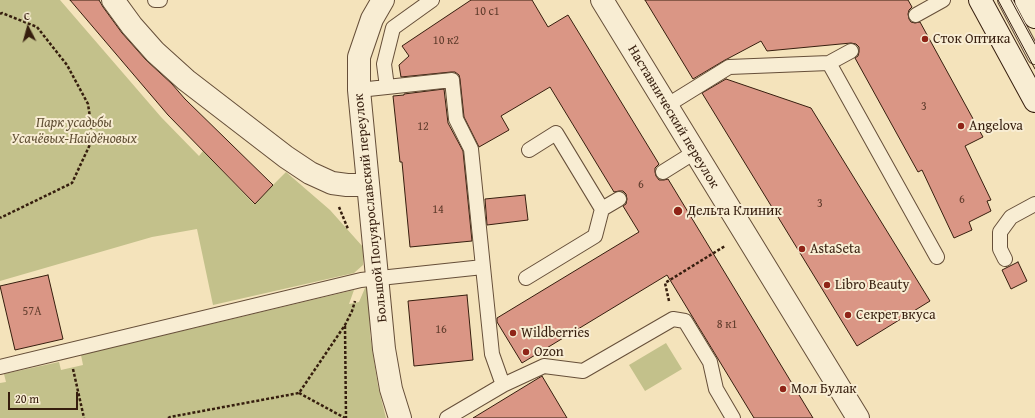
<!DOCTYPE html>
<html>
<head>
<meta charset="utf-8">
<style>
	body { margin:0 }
	#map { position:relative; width:1035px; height:418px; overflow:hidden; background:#f4e3bb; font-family:"Gentium Book Plus",serif }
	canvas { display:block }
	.north { position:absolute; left:8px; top:8px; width:40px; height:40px; -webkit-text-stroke:3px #f8edd3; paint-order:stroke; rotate:354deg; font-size:11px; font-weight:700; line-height:16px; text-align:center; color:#361e0e }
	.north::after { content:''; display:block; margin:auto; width:14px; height:18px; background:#361e0e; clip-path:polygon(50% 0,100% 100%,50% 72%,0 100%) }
	.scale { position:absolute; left:8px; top:392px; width:70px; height:18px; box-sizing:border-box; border:2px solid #361e0e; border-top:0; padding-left:5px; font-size:12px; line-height:14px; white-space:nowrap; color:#361e0e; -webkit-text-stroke:3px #f8edd3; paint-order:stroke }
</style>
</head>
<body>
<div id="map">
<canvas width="1035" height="418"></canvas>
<div class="north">С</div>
<div class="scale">20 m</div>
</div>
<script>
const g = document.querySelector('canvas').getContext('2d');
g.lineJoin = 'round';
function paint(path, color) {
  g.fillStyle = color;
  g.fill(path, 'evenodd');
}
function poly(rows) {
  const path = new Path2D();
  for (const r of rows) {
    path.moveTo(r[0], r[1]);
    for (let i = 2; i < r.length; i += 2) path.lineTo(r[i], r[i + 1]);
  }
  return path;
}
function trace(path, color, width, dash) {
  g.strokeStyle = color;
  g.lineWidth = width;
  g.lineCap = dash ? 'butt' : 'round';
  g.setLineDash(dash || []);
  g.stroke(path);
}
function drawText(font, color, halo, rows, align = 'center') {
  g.font = font + ' "Gentium Book Plus",serif';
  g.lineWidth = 4;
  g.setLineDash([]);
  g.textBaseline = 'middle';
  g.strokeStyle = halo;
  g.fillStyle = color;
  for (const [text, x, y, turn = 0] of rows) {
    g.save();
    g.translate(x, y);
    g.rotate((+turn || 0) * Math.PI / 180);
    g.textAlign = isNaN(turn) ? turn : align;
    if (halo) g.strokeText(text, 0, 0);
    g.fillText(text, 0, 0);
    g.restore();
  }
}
paint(poly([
	[0,0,60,0,161,117,199,156,203,151,254,204,286,172,330,210,363,247,363,265,354,273,213,305,197,229,152,237,0,281],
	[369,287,370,335,378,386,386,418,0,418,0,383,6,382,4,374,59,362,61,370,83,365,81,355,354,290,349,304,359,302,365,288],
	[666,343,682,369,645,391,629,365]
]), '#c3c18b');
const building = poly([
	[70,0,99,0,103,7,122,33,146,60,172,84,185,99,273,185,255,204,168,115,70,0],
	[471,0,532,0,548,27,568,15,659,164,655,168,655,172,656,176,659,180,664,180,668,179,813,418,754,418,667,275,522,363,497,322,497,318,639,232,623,206,626,204,627,199,626,194,623,191,619,191,614,192,550,87,501,116,509,130,479,147,464,117,460,79,459,75,455,72,451,72,401,77,399,65,409,56,402,46,471,0],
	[645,0,908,0,912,7,909,10,908,14,909,19,911,22,915,23,920,22,983,137,965,146,991,200,987,201,991,211,969,222,972,230,954,238,922,170,918,172,855,58,858,56,859,52,859,47,856,44,851,43,767,51,761,41,729,58,725,60,693,79,645,0],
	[726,79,811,108,930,301,857,346,702,93,726,79],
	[444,89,448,123,463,151,472,241,410,247,402,162,400,162,393,96,404,95,404,94,444,89],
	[525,195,528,220,487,225,485,199,525,195],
	[1018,262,1027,281,1011,289,1002,270,1018,262],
	[48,275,63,339,15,350,0,286,48,275],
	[467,295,473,360,414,366,408,301,467,295],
	[542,376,567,418,473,418,537,379,542,376]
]);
paint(building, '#da9685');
trace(building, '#361e0e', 1);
const lane = poly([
	[155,0,160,0],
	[1005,0,1035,57],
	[916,15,943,0],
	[829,63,851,51],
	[387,87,384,64,393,28,432,0],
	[359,90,452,80,456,119,471,149,483,267],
	[666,106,729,67,829,63,937,257],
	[529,150,556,133,602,209,619,199],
	[663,172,695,152],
	[1005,259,1000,249,1000,232,1011,217,1035,204],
	[526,278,595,236,602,209],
	[0,367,361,280,483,267,492,354,503,385],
	[447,418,503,385,544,366,583,371,673,319,685,321,710,362,716,389,733,418]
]);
const street = poly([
	[113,0,132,26,155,52,186,80,286,157,310,173,332,183,347,185,367,185],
	[383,0,372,19,359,57,359,90,384,349,391,389,400,418],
	[602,0,858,418]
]);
const secondary = poly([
	[980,0,1035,101],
	[1026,0,1035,17]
]);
trace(lane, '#664f39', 16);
trace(street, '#664f39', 24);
trace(secondary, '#361e0e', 24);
trace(poly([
	[0,14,2,13,37,27,67,65,88,104,93,138,72,183,0,218],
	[339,207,348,229],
	[669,301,665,283,725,246],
	[345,326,346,418],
	[73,369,84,418],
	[299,393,345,418],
	[168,418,170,417,299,393,345,325,352,311,355,301]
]), '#361e0e', 2.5, [3, 2]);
trace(lane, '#f8edd3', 14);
trace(street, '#f8edd3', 22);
trace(secondary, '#f8edd3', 22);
trace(poly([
	[998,0,1035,69],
	[1011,0,1035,44]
]), '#361e0e', 1);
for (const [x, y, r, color] of [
	[925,39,4,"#8f2418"],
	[961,126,4,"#8f2418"],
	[678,211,5,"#8f2418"],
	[802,249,4,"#8f2418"],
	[827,285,4,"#8f2418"],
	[848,315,4,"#8f2418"],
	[513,333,4,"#8f2418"],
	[526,352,4,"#8f2418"],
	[783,389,4,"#8f2418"]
]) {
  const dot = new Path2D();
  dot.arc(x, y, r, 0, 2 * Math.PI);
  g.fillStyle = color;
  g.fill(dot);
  trace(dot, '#f8edd3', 1.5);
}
drawText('12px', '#5f3c2c', null, [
	["10 с1",487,12],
	["10 к2",446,41],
	["3",924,107],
	["12",423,127],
	["6",641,185],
	["6",962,200],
	["3",820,204],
	["14",438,210],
	["57А",32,312],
	["8 к1",727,325],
	["16",441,330]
]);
drawText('14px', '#361e0e', '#f8edd3', [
	["Сток Оптика",933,39],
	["Angelova",969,126],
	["Дельта Клиник",687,211],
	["AstaSeta",810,249],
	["Libro Beauty",835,285],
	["Секрет вкуса",856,315],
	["Wildberries",521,333],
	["Ozon",534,352],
	["Мол Булак",791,389]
], 'left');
drawText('14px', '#361e0e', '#f8edd3', [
	["Наставнический переулок",673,117,59],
	["Большой Полуярославский переулок",371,208,-96]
]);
drawText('italic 14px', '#604f34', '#f8edd3', [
	["Парк усадьбы",74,123],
	["Усачёвых-Найдёновых",74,139]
]);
</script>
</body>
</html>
